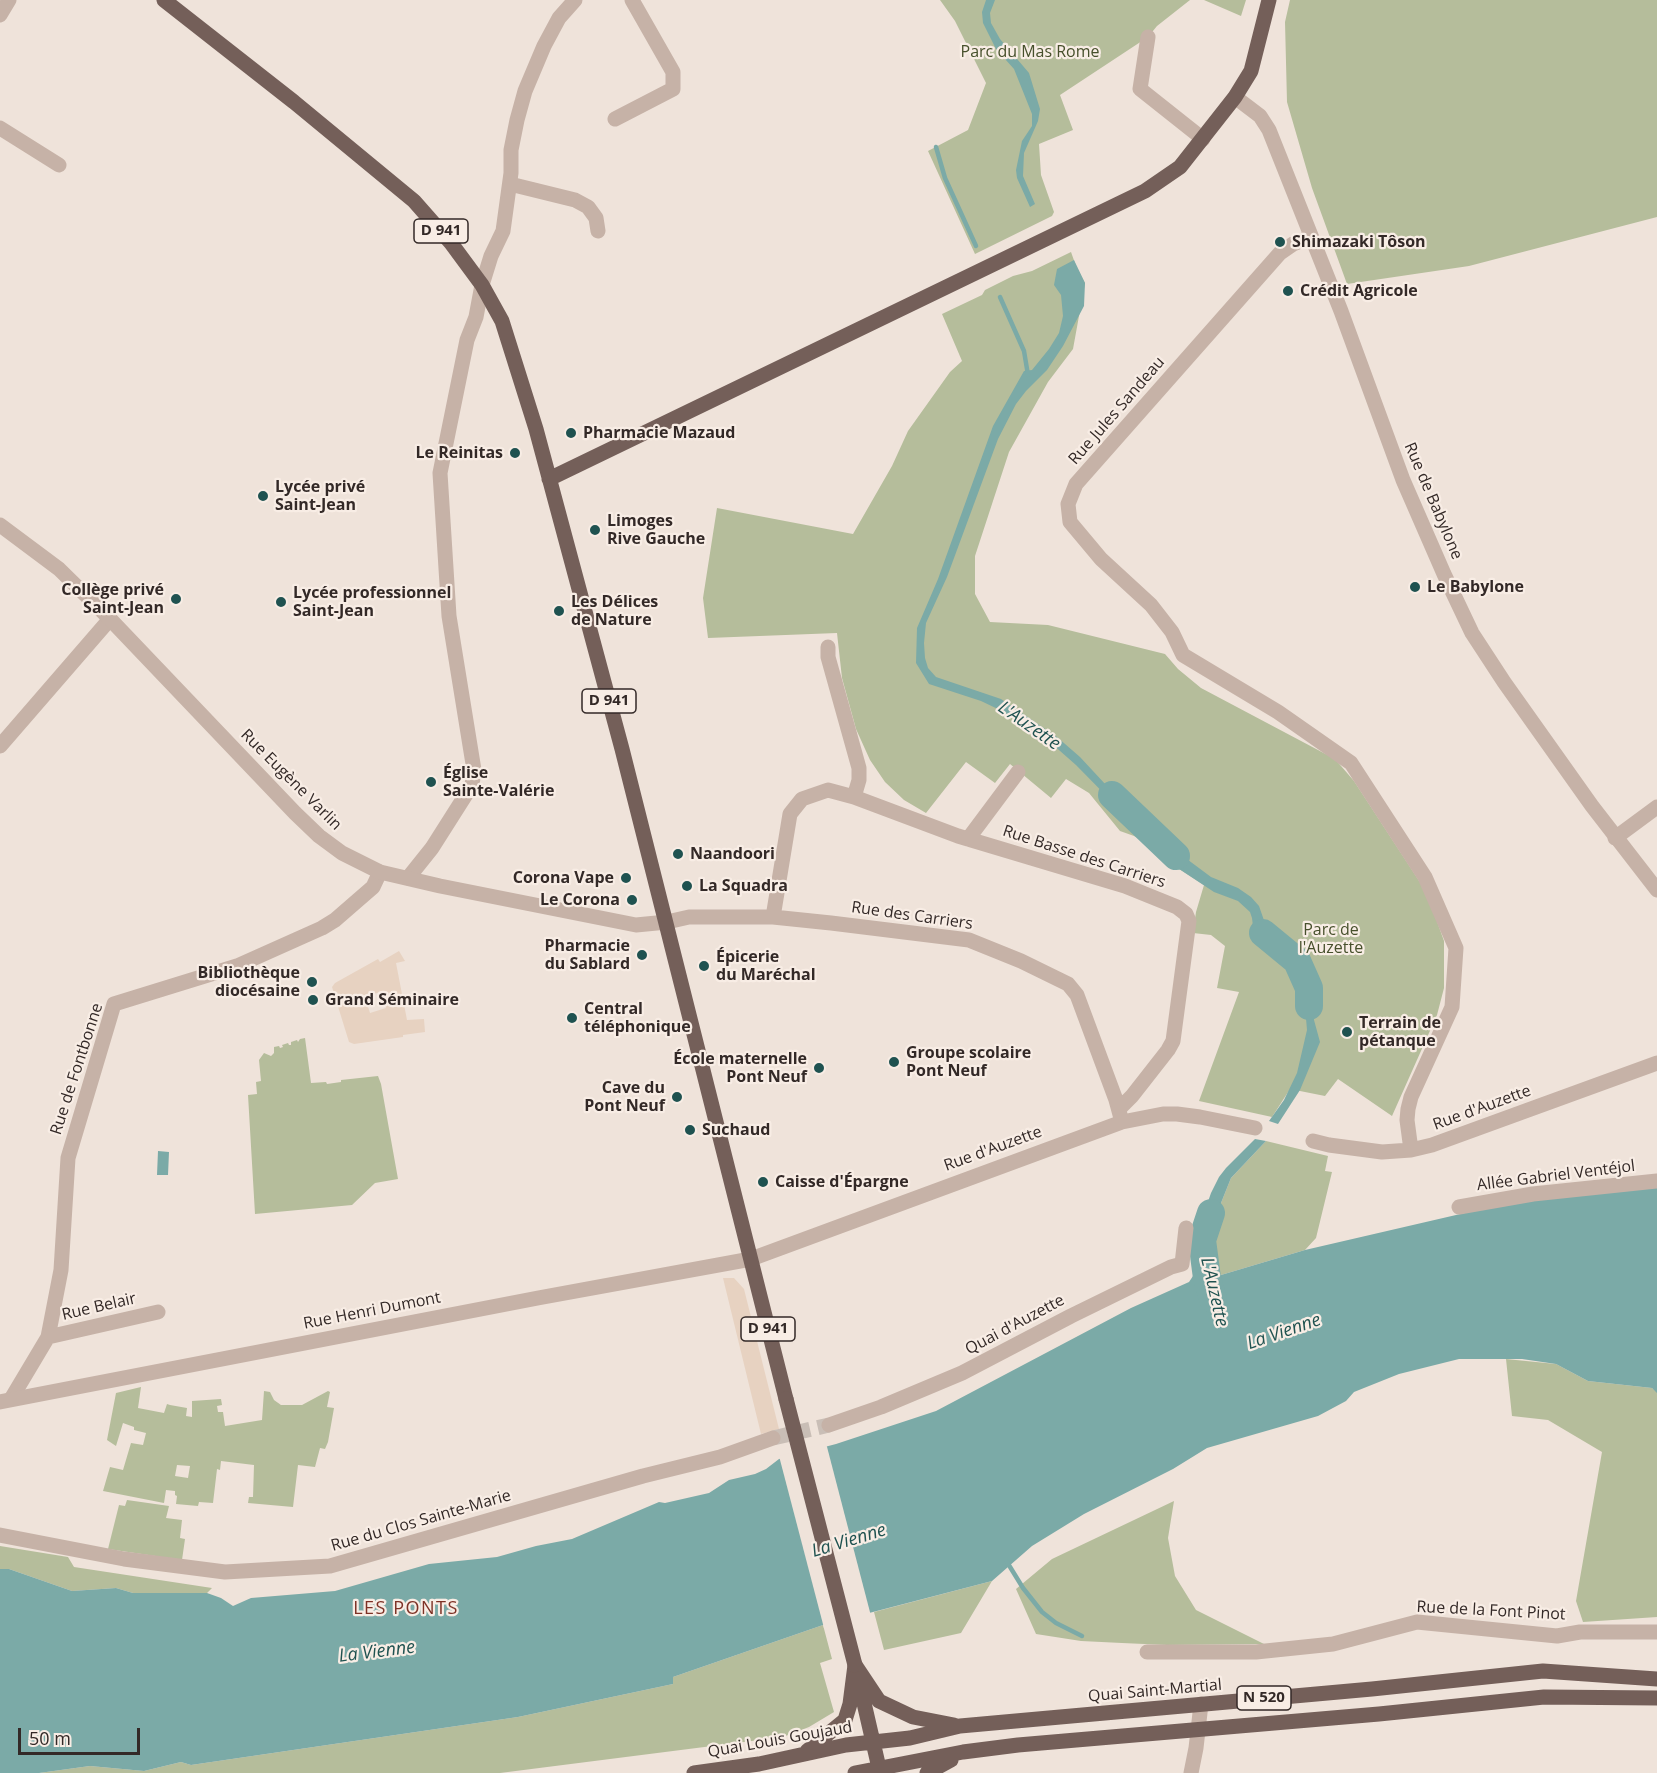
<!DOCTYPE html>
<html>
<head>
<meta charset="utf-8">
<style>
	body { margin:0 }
	#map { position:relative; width:1657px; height:1773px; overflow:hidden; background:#efe3da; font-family:"Open Sans",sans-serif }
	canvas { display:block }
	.scale { position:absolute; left:18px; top:1728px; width:122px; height:27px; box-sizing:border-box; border:3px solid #332927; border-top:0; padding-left:8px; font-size:18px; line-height:21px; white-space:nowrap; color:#332927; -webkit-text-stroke:4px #f8ede5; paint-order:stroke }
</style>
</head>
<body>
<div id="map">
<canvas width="1657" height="1773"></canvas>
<div class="scale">50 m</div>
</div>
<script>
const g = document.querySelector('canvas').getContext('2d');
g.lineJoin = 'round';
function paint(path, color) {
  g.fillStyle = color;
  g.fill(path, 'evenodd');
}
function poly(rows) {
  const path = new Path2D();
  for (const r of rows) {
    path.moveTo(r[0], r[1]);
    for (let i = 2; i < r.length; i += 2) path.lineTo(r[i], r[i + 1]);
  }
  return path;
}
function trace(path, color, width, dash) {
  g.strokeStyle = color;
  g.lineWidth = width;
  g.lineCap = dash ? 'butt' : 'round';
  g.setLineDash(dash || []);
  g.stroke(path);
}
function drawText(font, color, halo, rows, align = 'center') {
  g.font = font + ' "Open Sans",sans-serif';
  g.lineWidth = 4.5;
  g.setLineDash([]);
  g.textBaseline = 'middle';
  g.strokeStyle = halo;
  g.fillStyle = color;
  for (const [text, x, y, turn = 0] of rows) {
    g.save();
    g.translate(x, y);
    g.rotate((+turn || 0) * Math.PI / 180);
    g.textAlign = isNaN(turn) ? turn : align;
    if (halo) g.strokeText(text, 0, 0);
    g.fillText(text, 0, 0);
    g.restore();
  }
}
paint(poly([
	[940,0,1190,0,1157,26,1148,37,1060,95,1073,130,1039,144,1041,175,1054,212,1052,216,975,254,928,151,968,130,986,83,955,21],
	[1204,0,1246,0,1241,16],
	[1290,0,1657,0,1657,217,1469,266,1347,284,1312,188,1287,102,1285,22],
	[1071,252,1076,266,1085,283,1073,349,1048,382,1009,452,975,556,975,594,990,622,1048,625,1165,654,1178,669,1201,688,1335,759,1354,781,1427,893,1444,941,1444,988,1437,1015,1392,1116,1338,1079,1325,1096,1290,1089,1272,1117,1199,1101,1239,992,1217,988,1225,946,1211,935,1193,933,1196,912,1204,885,1170,863,1154,846,1134,836,1120,831,1089,793,1066,779,1051,798,1010,764,995,783,966,762,926,813,904,800,885,782,870,760,856,729,842,678,837,633,708,638,703,598,717,508,853,534,892,466,908,431,950,372,962,361,942,314,982,295,985,290,1013,276,1032,271],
	[305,1038,311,1083,326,1082,327,1084,341,1082,341,1080,378,1076,381,1084,398,1179,375,1183,352,1205,255,1214,248,1095,257,1094,256,1082,261,1081,259,1060,264,1053,271,1056,274,1053,274,1047,279,1046,280,1048,283,1047,282,1045,288,1043,289,1045,291,1045,291,1042,297,1040,298,1042,300,1039],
	[1266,1141,1328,1156,1325,1171,1332,1172,1316,1238,1305,1250,1221,1275,1215,1272,1209,1260,1209,1244,1219,1208,1231,1178],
	[1506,1359,1556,1364,1588,1381,1652,1388,1657,1392,1657,1617,1583,1622,1576,1601,1602,1452,1548,1420,1512,1416],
	[141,1387,138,1408,164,1413,167,1404,170,1405,187,1408,186,1416,192,1417,192,1401,221,1399,222,1405,217,1406,218,1412,223,1412,225,1426,262,1420,264,1391,270,1392,274,1400,281,1405,302,1405,328,1391,330,1392,327,1407,334,1408,328,1442,325,1449,320,1448,315,1467,298,1465,293,1507,248,1503,249,1497,253,1497,254,1465,221,1461,220,1470,217,1469,213,1503,199,1502,198,1506,176,1504,177,1496,175,1495,175,1491,166,1490,164,1503,103,1491,110,1467,123,1470,131,1443,143,1445,146,1433,134,1430,134,1427,123,1423,116,1446,107,1440,116,1393],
	[177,1465,190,1466,188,1478,175,1476],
	[127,1500,169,1506,166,1518,182,1520,180,1538,185,1539,182,1560,108,1549,119,1505,125,1506],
	[1174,1501,1168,1538,1175,1576,1196,1610,1264,1644,1167,1645,1122,1643,1081,1641,1036,1634,1016,1589,1052,1559],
	[0,1546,68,1557,74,1567,212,1588,207,1593,133,1593,116,1588,72,1591,9,1569,0,1569],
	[992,1581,961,1633,884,1650,874,1612],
	[823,1625,832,1659,820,1663,834,1712,809,1727,783,1737,500,1773,39,1773,90,1766,144,1771,181,1762,191,1765,518,1717,673,1684,673,1677]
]), '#b5bd9b');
paint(poly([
	[399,951,405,961,396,963,407,1020,424,1019,425,1032,403,1035,403,1037,354,1044,349,1042,332,987,335,983,378,959,380,962],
	[380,992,386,1008,370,1013,365,997],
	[723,1278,734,1278,744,1289,779,1429,761,1434]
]), '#e7d2c1');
paint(poly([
	[986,0,995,0,990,13,991,23,1000,39,1029,73,1040,109,1038,121,1024,153,1023,176,1035,204,1030,207,1017,178,1016,170,1022,141,1032,126,1032,114,1014,69,996,49,983,23,982,12],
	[1074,260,1085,283,1084,306,1063,346,1047,370,1026,391,1016,404,998,439,947,577,926,623,924,643,925,658,928,668,936,677,1001,699,1057,737,1080,757,1106,785,1143,816,1136,826,1076,765,1051,743,1002,711,981,701,929,684,916,663,917,628,938,579,993,426,1024,371,1032,370,1049,349,1059,333,1063,316,1061,295,1054,285,1057,269],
	[1149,824,1168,845,1211,877,1238,888,1251,897,1259,906,1267,929,1301,957,1286,958,1257,939,1254,935,1252,918,1250,912,1238,901,1214,892,1170,863,1154,846,1143,841],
	[1308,968,1314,986,1314,1020,1320,1042,1300,1090,1278,1124,1269,1121,1284,1100,1297,1073,1307,1030,1304,995,1294,969],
	[1255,1139,1266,1141,1231,1178,1219,1208,1209,1248,1194,1252,1195,1239,1211,1193,1219,1177,1226,1168],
	[158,1151,169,1152,168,1175,157,1175],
	[1657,1184,1657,1393,1652,1388,1588,1381,1556,1364,1522,1359,1459,1359,1399,1374,1354,1392,1346,1401,1318,1416,1207,1448,1173,1469,1084,1514,1032,1546,992,1581,823,1625,673,1677,673,1684,518,1717,191,1765,181,1762,144,1771,90,1766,39,1773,0,1773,0,1569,9,1569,72,1591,116,1588,133,1593,207,1593,221,1598,233,1606,251,1598,335,1591,429,1564,497,1557,536,1546,572,1539,659,1502,665,1503,709,1493,729,1480,755,1474,766,1469,779,1459,836,1444,936,1411,1131,1308,1189,1282,1193,1276,1194,1264,1209,1260,1215,1272,1221,1275,1305,1250,1538,1196]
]), '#7baaa7');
paint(poly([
	[826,1443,871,1616,824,1628,779,1456]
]), '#efe3da');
trace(poly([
	[936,147,945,178,976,246],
	[1000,297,1024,351,1028,375],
	[1007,1562,1023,1588,1042,1612,1056,1623,1082,1636]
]), '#7baaa7', 4.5);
trace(poly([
	[1112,795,1176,856],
	[1263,933,1297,961,1309,988,1309,1006],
	[1211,1213,1202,1240,1207,1278,1213,1299]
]), '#7baaa7', 28);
trace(poly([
	[773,1438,829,1425]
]), '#c9beb6', 15, [15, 8]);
trace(poly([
	[0,15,9,0],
	[1148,37,1140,89,1203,139],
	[615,119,673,89,673,72,632,0],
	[0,128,59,165],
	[510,184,575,200,588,207,596,218,598,231],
	[1311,237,1293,244,1280,253,1076,484,1068,504,1070,522,1101,559,1151,605,1172,632,1183,655,1278,712,1351,763,1425,877,1456,948,1452,1007,1411,1097,1408,1109,1407,1120,1411,1150],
	[828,647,828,657,859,768,859,780,854,797],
	[0,746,110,619],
	[1615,838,1657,807],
	[968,839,1018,772],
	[408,878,432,848,472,785,474,770,449,616,440,473,467,340,476,317,482,285,491,256,503,231,511,173,511,150,517,120,525,91,544,46,559,18,575,0],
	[773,917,790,814,802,799,828,790,854,797,958,836,1125,886,1177,907,1186,914,1189,921,1173,1041,1168,1050,1132,1096,1119,1109],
	[667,922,689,917,773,917,831,923,969,940,1021,961,1068,984,1077,995,1116,1100,1122,1122],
	[1313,1141,1329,1145,1382,1152,1411,1150,1432,1145,1657,1063],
	[1459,1207,1533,1194,1657,1181],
	[751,1259,1122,1122,1163,1114,1177,1114,1200,1117,1255,1128],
	[48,1337,158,1312],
	[11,1399,48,1337,61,1270,68,1158,114,1004,237,966,322,928,335,920,373,887,380,872],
	[829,1425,881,1407,962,1373,1071,1316,1171,1267,1182,1264,1186,1228],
	[0,1535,124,1559,225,1572,330,1566,643,1476,720,1457,773,1438],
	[1147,1652,1256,1652,1333,1644,1417,1622,1557,1636,1580,1632,1657,1632],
	[1191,1773,1196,1748,1201,1704]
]), '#c6b2a7', 15);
trace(poly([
	[1235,97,1260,116,1269,130,1341,311,1403,480,1444,574,1472,633,1504,682,1592,806,1657,890],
	[0,525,59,569,110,619,295,813,319,836,342,853,380,872,440,886,636,925,667,922],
	[0,1402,538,1298,751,1259]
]), '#c6b2a7', 15);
trace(poly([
	[164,0,294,102,414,201,451,243,482,285,502,321,536,429,622,749,786,1399],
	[549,479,1145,191,1180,167,1235,97,1251,71,1269,0],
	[855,1665,879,1701,913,1717,954,1725],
	[858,1677,879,1768],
	[807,1751,845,1720,850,1704,855,1665],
	[694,1773,759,1764,846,1745,910,1738,960,1726,1372,1689,1543,1671,1657,1679],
	[855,1773,963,1752,1018,1745,1379,1714,1544,1697,1657,1698],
	[927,1773,951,1760]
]), '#745f59', 15);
trace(poly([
	[786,1399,855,1665]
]), '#745f59', 15);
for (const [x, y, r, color] of [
	[1280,242,6,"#1f5250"],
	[1288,291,6,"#1f5250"],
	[571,433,6,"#1f5250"],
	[515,453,6,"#1f5250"],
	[263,496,6,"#1f5250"],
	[595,530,6,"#1f5250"],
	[1415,587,6,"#1f5250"],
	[176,599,6,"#1f5250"],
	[281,602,6,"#1f5250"],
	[559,611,6,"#1f5250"],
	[431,782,6,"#1f5250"],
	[678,854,6,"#1f5250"],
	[626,878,6,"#1f5250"],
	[687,886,6,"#1f5250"],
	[632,900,6,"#1f5250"],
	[642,955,6,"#1f5250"],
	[704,966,6,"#1f5250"],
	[312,982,6,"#1f5250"],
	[313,1000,6,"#1f5250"],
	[572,1018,6,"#1f5250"],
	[1347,1032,6,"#1f5250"],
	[894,1062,6,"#1f5250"],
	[819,1068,6,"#1f5250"],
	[677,1097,6,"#1f5250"],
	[690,1130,6,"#1f5250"],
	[763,1182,6,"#1f5250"]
]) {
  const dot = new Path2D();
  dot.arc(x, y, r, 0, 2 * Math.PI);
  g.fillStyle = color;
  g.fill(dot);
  trace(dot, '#f8ede5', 2);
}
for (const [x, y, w] of [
	[441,231,54],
	[609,701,54],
	[768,1329,54],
	[1264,1698,54]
]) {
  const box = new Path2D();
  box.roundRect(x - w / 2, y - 12, w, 24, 4.5);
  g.fillStyle = '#f8ede5';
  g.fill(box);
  trace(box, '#332927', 1.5);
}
drawText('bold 15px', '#332927', null, [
	["D 941",441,231],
	["D 941",609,701],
	["D 941",768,1329],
	["N 520",1264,1698]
]);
drawText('16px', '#47502c', '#f8ede5', [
	["Parc du Mas Rome",1030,52],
	["Parc de",1331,930],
	["l'Auzette",1331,948]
]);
drawText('bold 16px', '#332927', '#f8ede5', [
	["Shimazaki Tôson",1292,242],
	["Crédit Agricole",1300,291],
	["Pharmacie Mazaud",583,433],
	["Le Reinitas",503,453,"right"],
	["Lycée privé",275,487],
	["Saint-Jean",275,505],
	["Limoges",607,521],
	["Rive Gauche",607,539],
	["Le Babylone",1427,587],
	["Collège privé",164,590,"right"],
	["Saint-Jean",164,608,"right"],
	["Lycée professionnel",293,593],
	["Saint-Jean",293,611],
	["Les Délices",571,602],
	["de Nature",571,620],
	["Église",443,773],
	["Sainte-Valérie",443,791],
	["Naandoori",690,854],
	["Corona Vape",614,878,"right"],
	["La Squadra",699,886],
	["Le Corona",620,900,"right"],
	["Pharmacie",630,946,"right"],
	["du Sablard",630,964,"right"],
	["Épicerie",716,957],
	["du Maréchal",716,975],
	["Bibliothèque",300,973,"right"],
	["diocésaine",300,991,"right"],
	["Grand Séminaire",325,1000],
	["Central",584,1009],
	["téléphonique",584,1027],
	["Terrain de",1359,1023],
	["pétanque",1359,1041],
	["Groupe scolaire",906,1053],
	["Pont Neuf",906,1071],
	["École maternelle",807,1059,"right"],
	["Pont Neuf",807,1077,"right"],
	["Cave du",665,1088,"right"],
	["Pont Neuf",665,1106,"right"],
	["Suchaud",702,1130],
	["Caisse d'Épargne",775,1182]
], 'left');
drawText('16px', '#332927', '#f8ede5', [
	["Rue Jules Sandeau",1117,411,-49],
	["Rue de Babylone",1433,501,67],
	["Rue Eugène Varlin",291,780,45],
	["Rue Basse des Carriers",1084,857,18],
	["Rue des Carriers",912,916,8],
	["Rue de Fontbonne",77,1069,-72],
	["Rue d'Auzette",1482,1108,-20],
	["Rue d'Auzette",993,1149,-20],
	["Allée Gabriel Ventéjol",1556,1176,-7],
	["Rue Belair",99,1307,-13],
	["Rue Henri Dumont",372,1311,-11],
	["Quai d'Auzette",1015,1325,-28],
	["Rue du Clos Sainte-Marie",421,1521,-16],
	["Rue de la Font Pinot",1491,1611,3],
	["Quai Saint-Martial",1155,1691,-5],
	["Quai Louis Goujaud",780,1740,-10]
]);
drawText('italic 18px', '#1f5250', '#f8ede5', [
	["L'Auzette",1029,726,35],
	["L'Auzette",1214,1292,77],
	["La Vienne",1284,1332,-19],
	["La Vienne",849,1541,-17],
	["La Vienne",377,1652,-7]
]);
g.letterSpacing = '1.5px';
drawText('18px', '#7d3125', '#f8ede5', [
	["LES PONTS",406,1609]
]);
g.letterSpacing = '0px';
</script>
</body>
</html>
